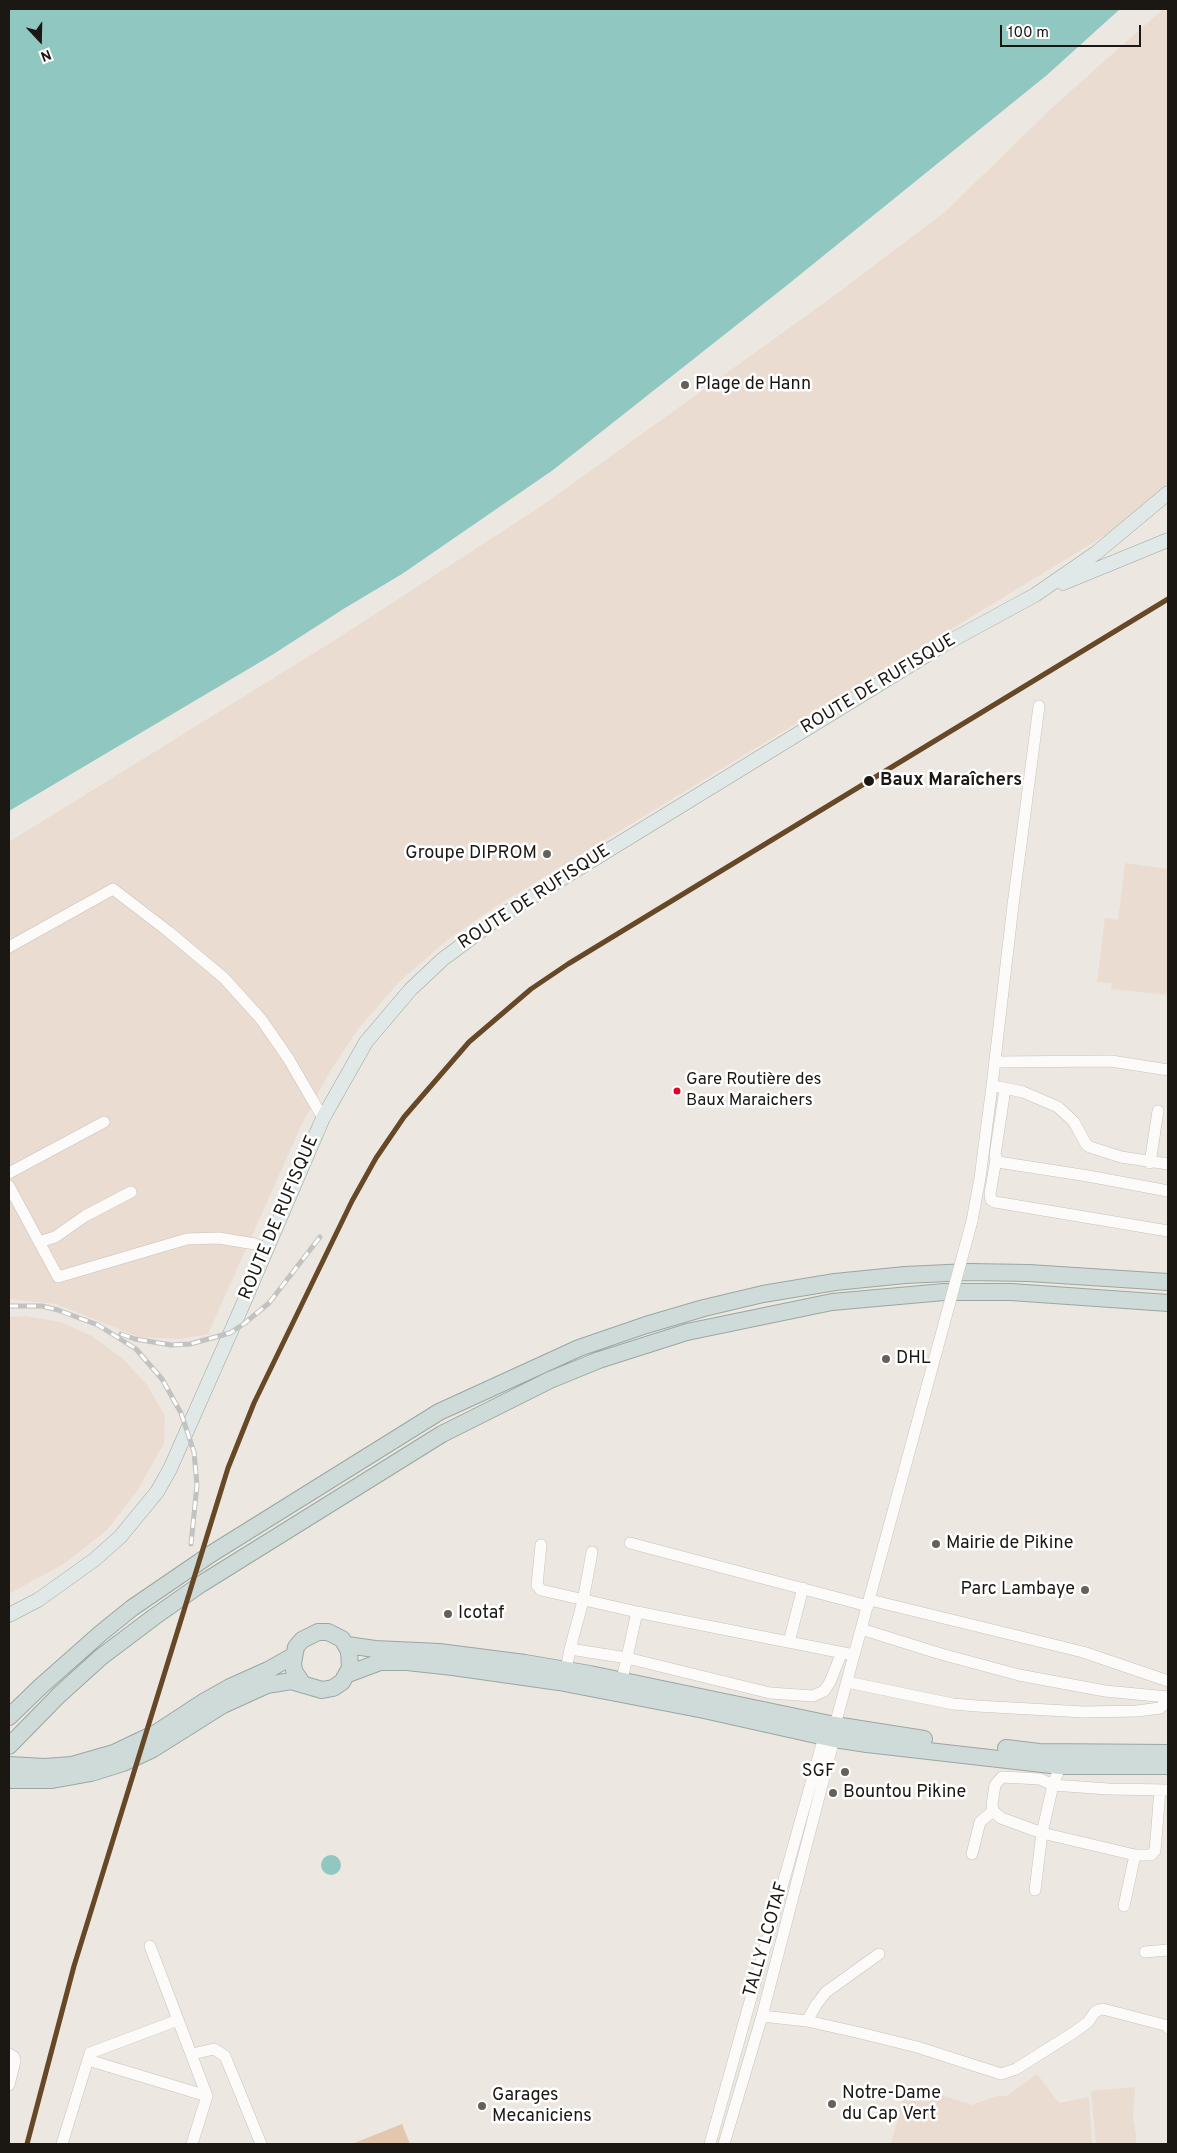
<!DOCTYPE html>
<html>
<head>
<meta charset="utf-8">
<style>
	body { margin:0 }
	#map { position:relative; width:1177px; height:2153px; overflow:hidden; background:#ede7e1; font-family:Overpass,sans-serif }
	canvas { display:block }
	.frame { position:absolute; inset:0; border:10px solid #1b1713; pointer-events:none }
	.north { position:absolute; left:15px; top:15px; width:50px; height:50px; -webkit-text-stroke:4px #fff; paint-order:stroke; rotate:159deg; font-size:14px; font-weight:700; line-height:20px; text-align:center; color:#1b1713 }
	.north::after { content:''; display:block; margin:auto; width:18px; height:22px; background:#1b1713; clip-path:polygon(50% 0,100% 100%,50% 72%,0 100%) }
	.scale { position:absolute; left:1000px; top:25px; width:141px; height:22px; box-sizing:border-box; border:2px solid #1b1713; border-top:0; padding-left:6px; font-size:15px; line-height:18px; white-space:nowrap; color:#1b1713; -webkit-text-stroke:4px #fff; paint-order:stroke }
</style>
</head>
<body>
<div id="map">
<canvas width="1177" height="2153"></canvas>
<div class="frame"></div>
<div class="north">N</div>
<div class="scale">100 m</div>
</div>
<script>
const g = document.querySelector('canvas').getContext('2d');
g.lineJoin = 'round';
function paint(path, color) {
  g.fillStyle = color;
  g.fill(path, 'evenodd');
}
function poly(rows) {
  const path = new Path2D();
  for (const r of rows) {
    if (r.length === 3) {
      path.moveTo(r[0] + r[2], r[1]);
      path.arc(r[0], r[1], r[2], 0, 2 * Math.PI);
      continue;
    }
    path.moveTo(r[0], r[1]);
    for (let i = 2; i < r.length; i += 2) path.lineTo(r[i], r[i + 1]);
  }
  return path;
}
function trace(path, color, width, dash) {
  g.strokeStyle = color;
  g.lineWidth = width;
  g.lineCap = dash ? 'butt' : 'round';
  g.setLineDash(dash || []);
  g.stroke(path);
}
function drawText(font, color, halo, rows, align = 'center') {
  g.font = font + ' Overpass,sans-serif';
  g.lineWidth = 5;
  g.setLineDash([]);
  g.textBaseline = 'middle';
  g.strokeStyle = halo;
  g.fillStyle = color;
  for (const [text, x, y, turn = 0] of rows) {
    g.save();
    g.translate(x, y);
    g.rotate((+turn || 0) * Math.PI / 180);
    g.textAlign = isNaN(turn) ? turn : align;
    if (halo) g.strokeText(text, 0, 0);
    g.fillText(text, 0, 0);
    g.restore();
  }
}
paint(poly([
	[1163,9,1168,9,1168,497,493,908,446,941,399,982,358,1029,330,1071,301,1126,208,1334,181,1339,139,1337,56,1304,9,1299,9,842,335,640,540,507,827,301,945,212,1055,105],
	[1125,863,1168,869,1168,995,1111,989,1112,983,1097,982,1105,918,1118,920],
	[26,1316,60,1322,92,1336,123,1359,147,1385,165,1416,164,1443,137,1491,107,1530,65,1563,9,1594,9,1317],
	[1037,2074,1059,2103,1089,2097,1092,2144,891,2144,907,2084,972,2105,997,2096,1007,2096],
	[1135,2087,1133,2118,1136,2134,1136,2144,1096,2144,1091,2091]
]), '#eadcd0');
paint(poly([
	[402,2124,410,2144,352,2144]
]), '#e2c6ae');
paint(poly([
	[9,9,1120,9,1047,75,786,286,553,470,402,574,345,608,272,655,9,811],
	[331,1865,10]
]), '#90c7c1');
const minor = poly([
	[9,947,113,889,169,932,224,978,261,1019,288,1058,323,1118],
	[995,1062,1111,1061,1168,1070],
	[999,1087,1023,1092,1058,1107,1074,1122,1086,1144,1090,1147,1121,1157,1168,1164],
	[1005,1089,995,1155,998,1162,1088,1176,1168,1191],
	[996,1159,990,1194,991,1200,995,1202,1168,1231],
	[1150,1163,1158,1111],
	[9,1173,104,1122],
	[9,1186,58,1277,187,1239,219,1238,255,1244,267,1249],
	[972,1221,980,1178,992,1086,1013,905,1039,706],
	[39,1242,55,1237,85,1216,131,1192],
	[630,1543,868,1606],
	[541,1545,537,1585,541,1590,637,1612,854,1655],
	[870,1600,1083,1652,1168,1681],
	[861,1629,941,1654,1019,1675,1105,1691,1168,1697],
	[789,1642,803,1588],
	[570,1649,627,1658,770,1693,813,1696,824,1691,830,1682,842,1652],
	[566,1670,570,1649,583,1601,592,1552],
	[622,1680,637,1612],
	[847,1682,953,1704,977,1706,1084,1712,1137,1711,1160,1708,1168,1701],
	[835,1725,938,1346],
	[1160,1790,1155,1851,1151,1855,1135,1855,1042,1833,1001,1818,993,1811,992,1805,995,1785,1002,1777,1040,1779,1053,1785,1108,1789,1168,1790],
	[972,1854,980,1822,993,1811],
	[1035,1890,1042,1833,1053,1785,1060,1766],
	[1124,1906,1135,1855],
	[150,1946,207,2096,192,2144],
	[1145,1952,1168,1950],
	[762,2016,807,2021,856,2032,917,2047,1001,2074,1016,2069,1073,2033,1088,2022,1095,2012,1099,2010,1103,2009,1168,2026,1168,2028],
	[807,2021,816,2005,826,1992,879,1954],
	[9,2054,14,2057,15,2061,9,2085],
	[192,2054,214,2049,225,2056,261,2144],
	[88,2060,207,2096],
	[62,2144,90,2053,178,2020],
	[710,2144,824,1737],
	[724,2144,762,2016,834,1739]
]);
const major = poly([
	[1063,583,1168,540],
	[9,1615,38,1600,94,1560,120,1537,157,1492,170,1469,244,1302,323,1118,366,1042,411,989,443,959,501,916,943,645,1035,595,1096,553,1168,493]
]);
const highway = poly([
	[347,1645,375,1649,439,1652,525,1663,590,1674,835,1725,924,1739],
	[348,1674,380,1662,407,1662,453,1667,559,1682,704,1710,834,1739,867,1744,1060,1766,1168,1766],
	[9,1717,40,1687,101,1633,132,1608,211,1554,439,1412,579,1348,646,1325,704,1308,763,1294,835,1282,905,1275,969,1272,1029,1273,1168,1282],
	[9,1746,59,1695,101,1657,154,1617,201,1584,442,1434,550,1380,599,1360,687,1332,832,1302,944,1292,1011,1292,1168,1303],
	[1006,1748,1039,1752,1168,1753],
	[9,1765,45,1767,72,1765,114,1753,156,1733,205,1701,230,1687,268,1670,293,1656],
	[9,1780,52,1780,91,1773,123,1763,153,1749,223,1705,267,1685,291,1681,322,1690,333,1688,342,1682,350,1668,349,1651,342,1639,328,1632,318,1632,302,1640,296,1647,293,1663,294,1671,302,1683]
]);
trace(minor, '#c6c2bd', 12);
trace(major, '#9aa7a2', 15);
trace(highway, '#9aa7a2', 18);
trace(minor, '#fcfbfa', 11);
trace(major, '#e0e9e7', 14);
trace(highway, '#cedbd9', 16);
const rail = poly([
	[9,1306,42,1306,58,1310,98,1325,136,1349,162,1379,181,1413,194,1452,197,1485,191,1544],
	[121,1334,135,1339,171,1345,190,1344,230,1333,245,1323,269,1303,320,1237]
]);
trace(rail, '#c2c2c0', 5);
trace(rail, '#fff', 3, [9]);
const minorBridge = poly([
	[938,1346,972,1221]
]);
trace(minorBridge, '#c6c2bd', 12, []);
trace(minorBridge, '#fcfbfa', 11);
trace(poly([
	[27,2144,74,1966,228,1468,254,1403,352,1201,376,1158,404,1117,469,1042,531,989,568,964,1168,599]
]), '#664827', 5);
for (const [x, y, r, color] of [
	[685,385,5,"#64605b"],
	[869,781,6,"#1b1713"],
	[547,854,5,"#64605b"],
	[677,1091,4.5,"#e4002b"],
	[886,1359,5,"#64605b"],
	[936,1544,5,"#64605b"],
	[1085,1590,5,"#64605b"],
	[448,1614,5,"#64605b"],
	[845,1772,5,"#64605b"],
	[833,1793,5,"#64605b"],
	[832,2104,5,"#64605b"],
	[482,2106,5,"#64605b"]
]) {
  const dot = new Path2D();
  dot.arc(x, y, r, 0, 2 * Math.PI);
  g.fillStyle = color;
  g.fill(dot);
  trace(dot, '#fff', 2);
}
drawText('17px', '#1b1713', '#fff', [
	["Gare Routière des",686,1081],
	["Baux Maraichers",686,1102]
], 'left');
drawText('18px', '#1b1713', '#fff', [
	["Plage de Hann",695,385],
	["Groupe DIPROM",537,854,"right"],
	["DHL",896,1359],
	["Mairie de Pikine",946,1544],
	["Parc Lambaye",1075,1590,"right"],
	["Icotaf",458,1614],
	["SGF",835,1772,"right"],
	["Bountou Pikine",843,1793],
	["Notre-Dame",842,2094],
	["du Cap Vert",842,2115],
	["Garages",492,2096],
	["Mecaniciens",492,2117]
], 'left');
drawText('18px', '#1b1713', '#fff', [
	["ROUTE DE RUFISQUE",879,685,-31],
	["ROUTE DE RUFISQUE",535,898,-33],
	["ROUTE DE RUFISQUE",280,1218,-67],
	["TALLY LCOTAF",767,1940,-74]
]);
drawText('bold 18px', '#1b1713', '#fff', [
	["Baux Maraîchers",880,781]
], 'left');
</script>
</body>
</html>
